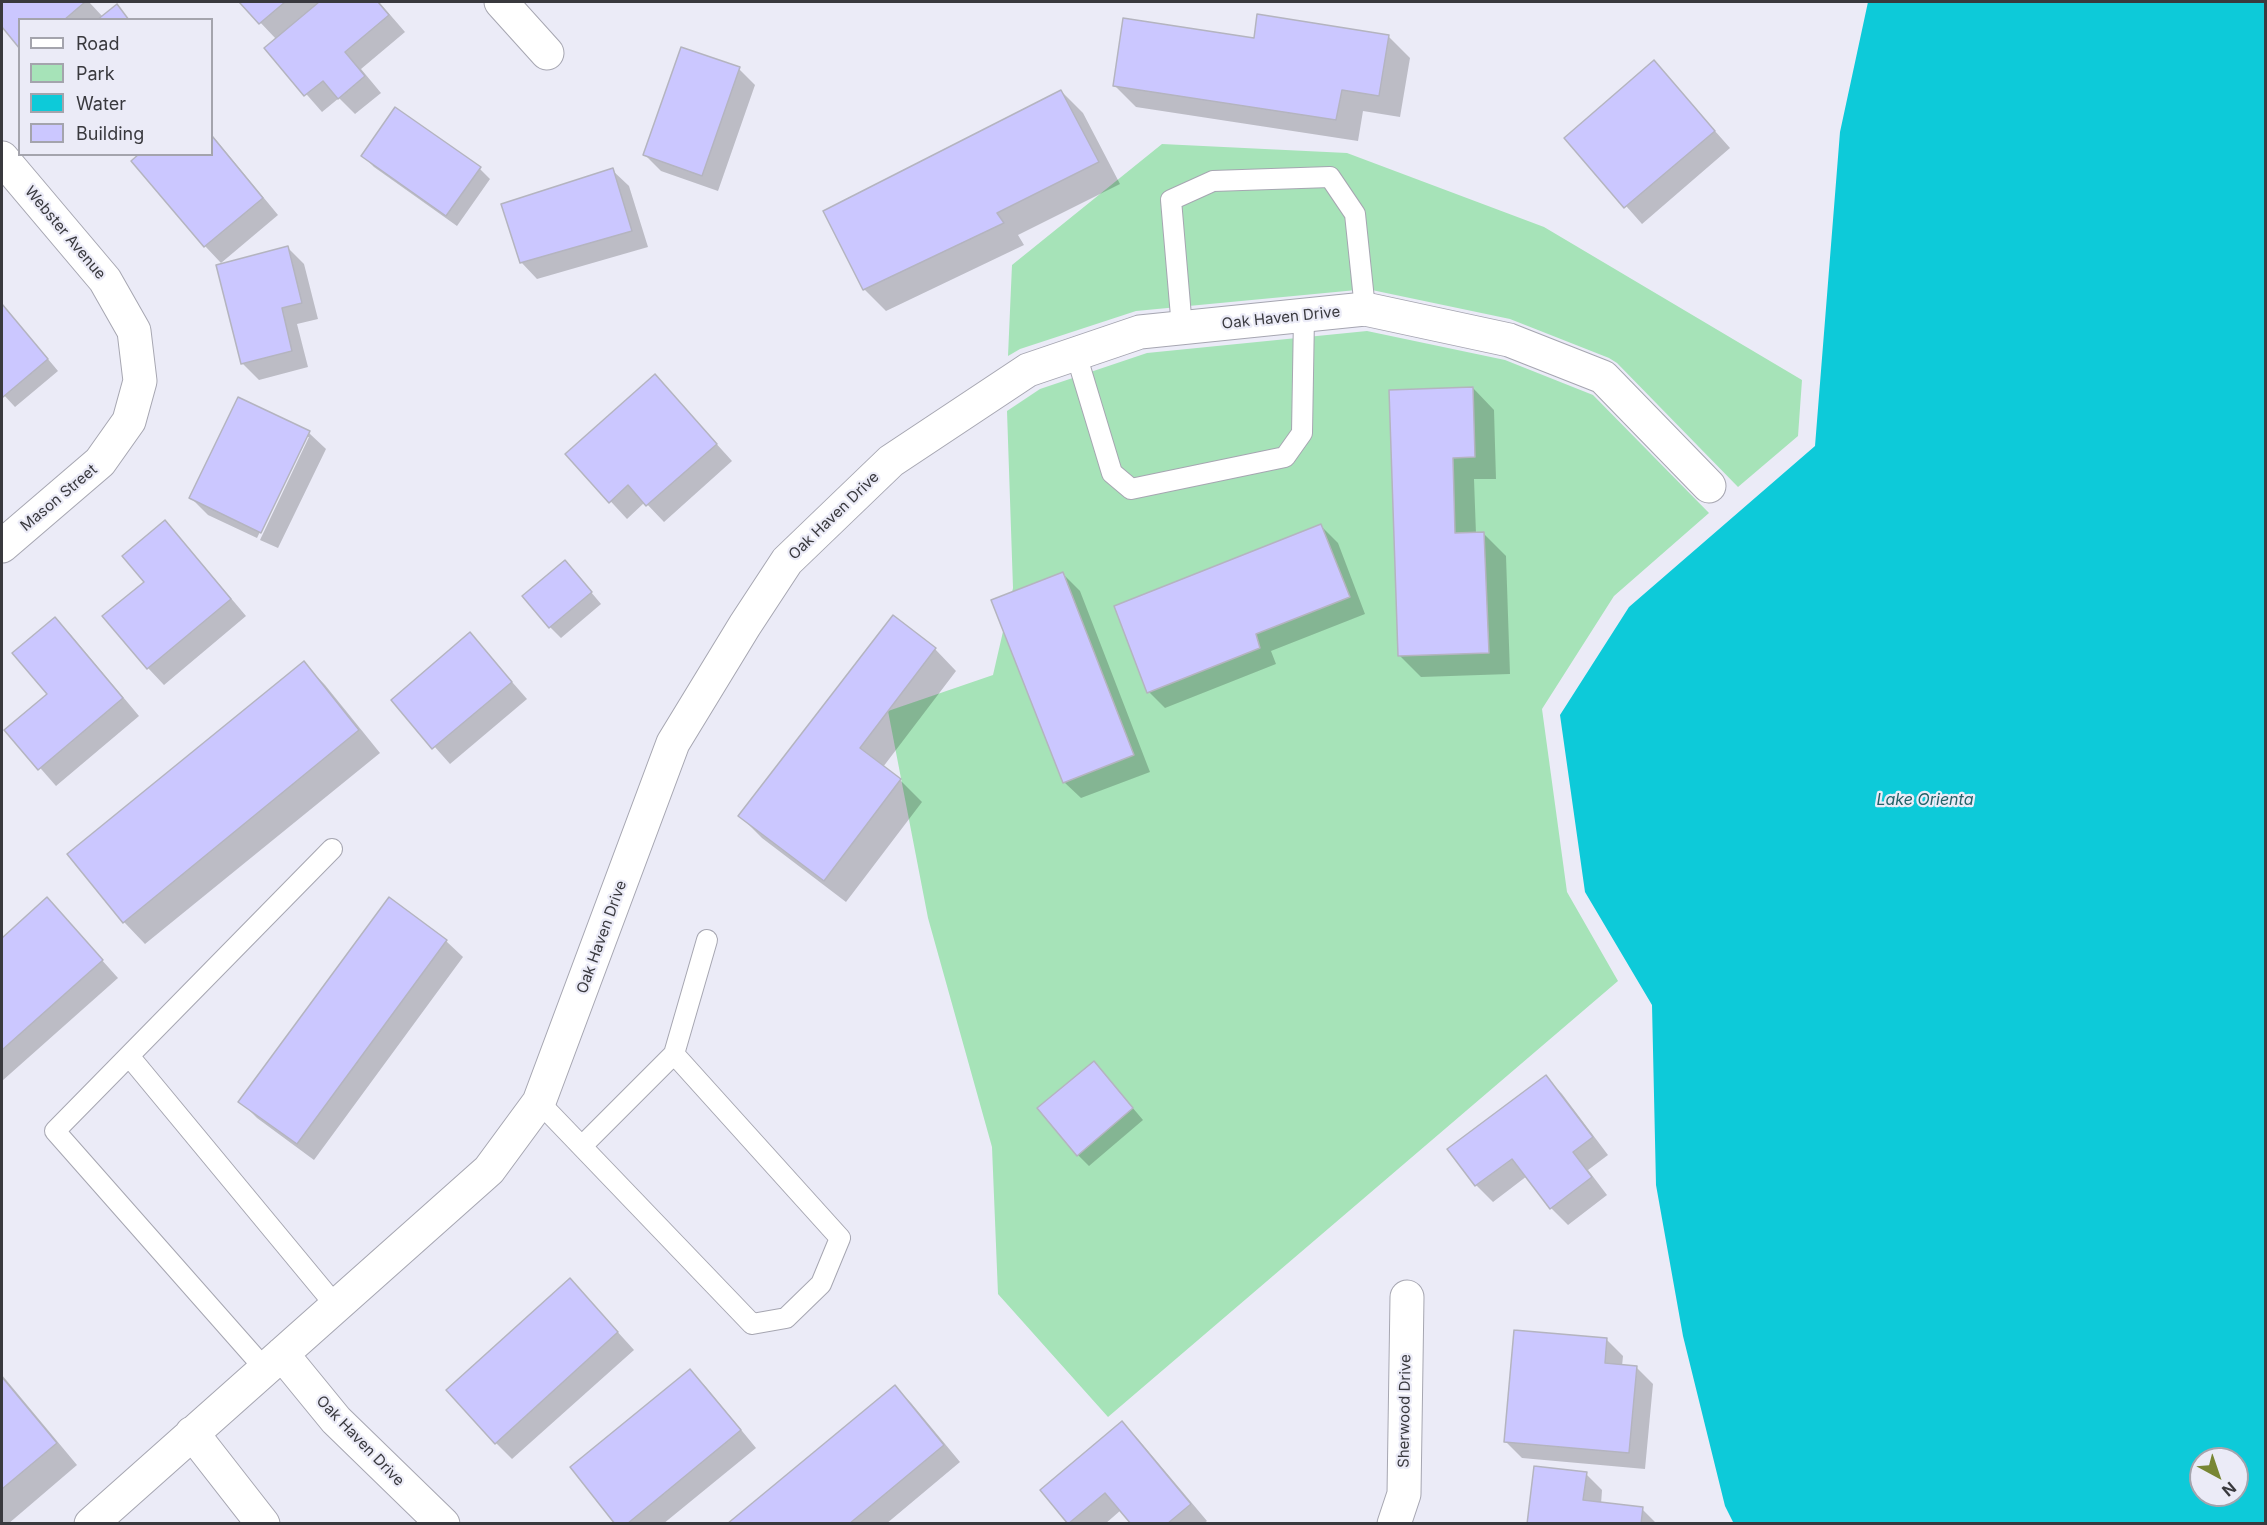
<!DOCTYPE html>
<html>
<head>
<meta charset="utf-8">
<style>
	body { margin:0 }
	#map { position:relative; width:2267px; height:1525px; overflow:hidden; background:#ebebf7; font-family:Inter,sans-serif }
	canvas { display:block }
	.frame { position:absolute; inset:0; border:3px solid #39393e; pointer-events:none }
	.legend { position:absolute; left:18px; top:18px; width:195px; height:138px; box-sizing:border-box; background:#ebebf7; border:2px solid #a4a4ad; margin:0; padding:8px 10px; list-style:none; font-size:18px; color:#39393e }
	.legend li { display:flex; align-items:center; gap:12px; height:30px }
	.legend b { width:30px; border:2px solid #a4a4ad }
	.north { position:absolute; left:2189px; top:1447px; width:60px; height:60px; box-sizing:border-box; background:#ebebf7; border:2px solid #a4a4ad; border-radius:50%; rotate:140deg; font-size:16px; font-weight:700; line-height:24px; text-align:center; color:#39393e }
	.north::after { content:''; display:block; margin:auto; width:21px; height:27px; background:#788634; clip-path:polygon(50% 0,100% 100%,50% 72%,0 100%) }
</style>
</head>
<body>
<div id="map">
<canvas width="2267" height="1525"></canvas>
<div class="frame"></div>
<ul class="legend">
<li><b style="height:8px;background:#fff"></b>Road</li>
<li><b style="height:16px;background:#a6e3b8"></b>Park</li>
<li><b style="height:16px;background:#0dcad9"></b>Water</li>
<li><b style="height:16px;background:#cbc7ff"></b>Building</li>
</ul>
<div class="north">N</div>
</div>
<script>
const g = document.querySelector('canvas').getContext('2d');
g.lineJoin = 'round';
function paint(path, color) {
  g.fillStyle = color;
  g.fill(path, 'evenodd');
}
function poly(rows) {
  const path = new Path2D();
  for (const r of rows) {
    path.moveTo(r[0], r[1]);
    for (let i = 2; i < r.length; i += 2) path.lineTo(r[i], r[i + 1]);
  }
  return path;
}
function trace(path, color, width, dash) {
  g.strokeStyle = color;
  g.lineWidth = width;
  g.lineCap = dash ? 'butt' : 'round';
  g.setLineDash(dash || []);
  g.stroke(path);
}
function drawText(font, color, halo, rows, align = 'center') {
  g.font = font + ' Inter,sans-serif';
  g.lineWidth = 4.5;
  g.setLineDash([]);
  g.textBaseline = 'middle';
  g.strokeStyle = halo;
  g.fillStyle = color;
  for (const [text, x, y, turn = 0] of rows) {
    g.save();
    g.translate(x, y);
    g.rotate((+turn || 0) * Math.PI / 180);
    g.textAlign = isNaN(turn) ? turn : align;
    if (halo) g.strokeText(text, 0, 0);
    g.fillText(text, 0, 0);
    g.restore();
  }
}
paint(poly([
	[1162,144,1347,153,1544,227,1802,380,1798,436,1738,487,1617,363,1609,358,1510,319,1367,289,1136,311,1020,349,1008,356,1012,265],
	[1367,331,1505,360,1593,395,1709,513,1614,596,1542,709,1567,892,1618,981,1108,1417,998,1294,992,1147,928,918,888,711,993,675,1013,588,1007,411,1040,389,1147,353]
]), '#a6e3b8');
paint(poly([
	[1868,2,2265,2,2265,1523,1734,1524,1725,1506,1683,1336,1656,1185,1652,1005,1585,892,1560,715,1629,607,1815,446,1840,132],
	[2201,1459,2237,1459,2237,1495,2201,1495]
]), '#0dcad9');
paint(poly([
	[2,2,89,2,103,17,116,6,130,20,20,20,20,46,2,25],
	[241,2,379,2,405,32,361,69,381,93,355,114,339,98,322,112,266,48,276,39],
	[1388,36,1410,58,1400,117,1363,111,1358,141,1136,107,1114,85,1255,40],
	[1654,62,1730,148,1642,224,1566,138],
	[739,69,755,85,718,191,661,171,645,155],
	[1061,91,1083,113,1120,184,1018,235,1024,245,886,311,864,289],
	[212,135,278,215,221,263,205,246],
	[363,156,480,169,490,179,457,226,374,167],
	[612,170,629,186,648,247,537,279,521,262],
	[287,247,304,264,318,319,297,324,308,367,259,380,242,363],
	[2,304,58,371,15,407,2,393],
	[655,376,732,461,664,522,645,502,627,519,567,454],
	[1473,388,1494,410,1496,479,1474,479,1476,534,1484,534,1506,556,1510,674,1421,677,1400,656,1391,391],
	[309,433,326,449,278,548,260,540,309,437,305,437,257,538,208,515,191,498],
	[165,522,181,539,246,616,164,685,148,668],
	[1321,526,1338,543,1365,614,1271,651,1276,664,1165,708,1149,692],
	[575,573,601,604,561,638,550,627],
	[1063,574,1080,591,1150,772,1081,798,1064,782],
	[55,619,71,635,139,716,56,786,7,730,49,694],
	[470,634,527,699,450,764,393,700],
	[935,649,956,671,883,767,900,780,922,802,846,902,762,838,740,816],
	[304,663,325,685,380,753,145,944,124,922],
	[47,899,118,978,2,1081,2,940],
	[446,941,463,957,314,1160,257,1118,240,1101],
	[1104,1074,1143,1120,1089,1166,1078,1155],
	[1546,1077,1562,1094,1608,1155,1588,1170,1607,1195,1568,1225,1551,1208,1527,1176,1493,1202,1476,1185,1449,1149],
	[586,1297,634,1350,512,1459,496,1443],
	[1606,1339,1623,1356,1622,1366,1636,1367,1653,1384,1645,1469,1522,1458,1506,1442],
	[690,1371,706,1387,756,1448,663,1524,617,1524],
	[2,1375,77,1465,8,1524,2,1524],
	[895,1387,911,1403,960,1462,886,1524,729,1524],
	[1122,1423,1138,1439,1207,1521,1203,1524,1133,1524,1121,1510,1105,1524,1070,1524,1042,1490],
	[1586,1474,1602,1490,1601,1504,1642,1509,1657,1524,1528,1524]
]), '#0003');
const building = poly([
	[2,2,85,2,64,20,20,20,20,49,2,27,2,2],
	[239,2,285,2,259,24,239,2],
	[319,2,378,2,389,15,345,52,365,76,338,99,323,81,304,96,264,48,319,2],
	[117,4,129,20,97,20,117,4],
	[1257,14,1389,35,1379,96,1342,90,1336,120,1113,86,1123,18,1254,38,1257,14],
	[681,47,740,67,702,176,643,155,681,47],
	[1654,60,1715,131,1624,208,1564,138,1654,60],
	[1061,90,1099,162,997,213,1004,223,863,290,823,211,1061,90],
	[395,107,481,167,446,216,361,156,395,107],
	[212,136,263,198,204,247,131,161,139,154,212,154,212,136],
	[613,168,632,231,520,263,501,204,613,168],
	[288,246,302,303,282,308,292,351,241,364,216,265,288,246],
	[2,304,48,359,3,397,2,396,2,304],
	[655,374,717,444,646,506,628,485,609,503,565,454,655,374],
	[1473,387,1475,457,1453,458,1455,533,1484,532,1489,653,1398,656,1389,390,1473,387],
	[238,397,310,431,261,533,189,498,238,397],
	[165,520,231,599,147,669,102,616,144,582,122,556,165,520],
	[1321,524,1350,597,1256,634,1260,648,1147,693,1114,606,1321,524],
	[565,560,592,592,549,628,522,596,565,560],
	[1063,572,1134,755,1063,783,991,600,1063,572],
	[893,615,936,648,860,748,901,779,824,881,738,816,893,615],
	[55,617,123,698,38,770,4,730,47,694,12,653,55,617],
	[470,632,512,682,432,749,391,700,470,632],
	[304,661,359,730,123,923,67,854,304,661],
	[47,897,103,960,2,1050,2,938,47,897],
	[389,897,447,940,297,1144,238,1102,389,897],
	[1094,1061,1133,1108,1077,1156,1037,1108,1094,1061],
	[1546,1075,1593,1137,1573,1152,1592,1177,1550,1209,1512,1159,1475,1186,1447,1149,1546,1075],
	[570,1278,618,1332,495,1444,446,1390,570,1278],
	[1514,1330,1607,1338,1605,1363,1637,1366,1629,1453,1504,1442,1514,1330],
	[690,1369,741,1430,627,1524,615,1524,570,1467,690,1369],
	[2,1377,57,1443,2,1489,2,1377],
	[895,1385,944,1445,849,1524,727,1524,895,1385],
	[1122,1421,1191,1504,1167,1524,1131,1524,1105,1493,1068,1524,1040,1490,1122,1421],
	[1534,1466,1587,1472,1583,1500,1643,1507,1641,1524,1527,1524,1534,1466]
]);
paint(building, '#cbc7ff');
trace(building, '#b4b4bf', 1.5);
const service = poly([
	[1182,328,1171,200,1213,181,1330,177,1355,214,1365,309],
	[1076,354,1112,473,1131,489,1285,457,1302,433,1304,316],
	[129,1056,336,1306],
	[539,1102,752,1324,786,1318,821,1284,840,1238,674,1054,707,940],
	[582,1146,674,1054],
	[265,1369,55,1131,332,849]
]);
const minor = poly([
	[501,2,547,53],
	[2,158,105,280,134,331,140,381,129,421,100,462,2,546],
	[282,1354,336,1420,443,1524],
	[192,1433,263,1524],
	[91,1524,489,1170,539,1102,673,743,745,625,787,561,891,461,1028,370,1140,332,1365,309,1509,340,1603,377,1709,486],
	[1394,1524,1404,1494,1407,1297]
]);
trace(service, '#a6a6b1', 22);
trace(minor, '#a6a6b1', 35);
trace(service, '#fff', 20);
trace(minor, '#fff', 33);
drawText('15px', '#39393e', '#ebebf7', [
	["Webster Avenue",65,233,50],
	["Oak Haven Drive",1281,318,-6],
	["Mason Street",59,498,-40],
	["Oak Haven Drive",834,516,-44],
	["Oak Haven Drive",602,937,-70],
	["Sherwood Drive",1405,1411,-89],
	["Oak Haven Drive",360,1441,46]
]);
drawText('italic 16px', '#236268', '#ebebf7', [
	["Lake Orienta",1925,800]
]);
</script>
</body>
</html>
